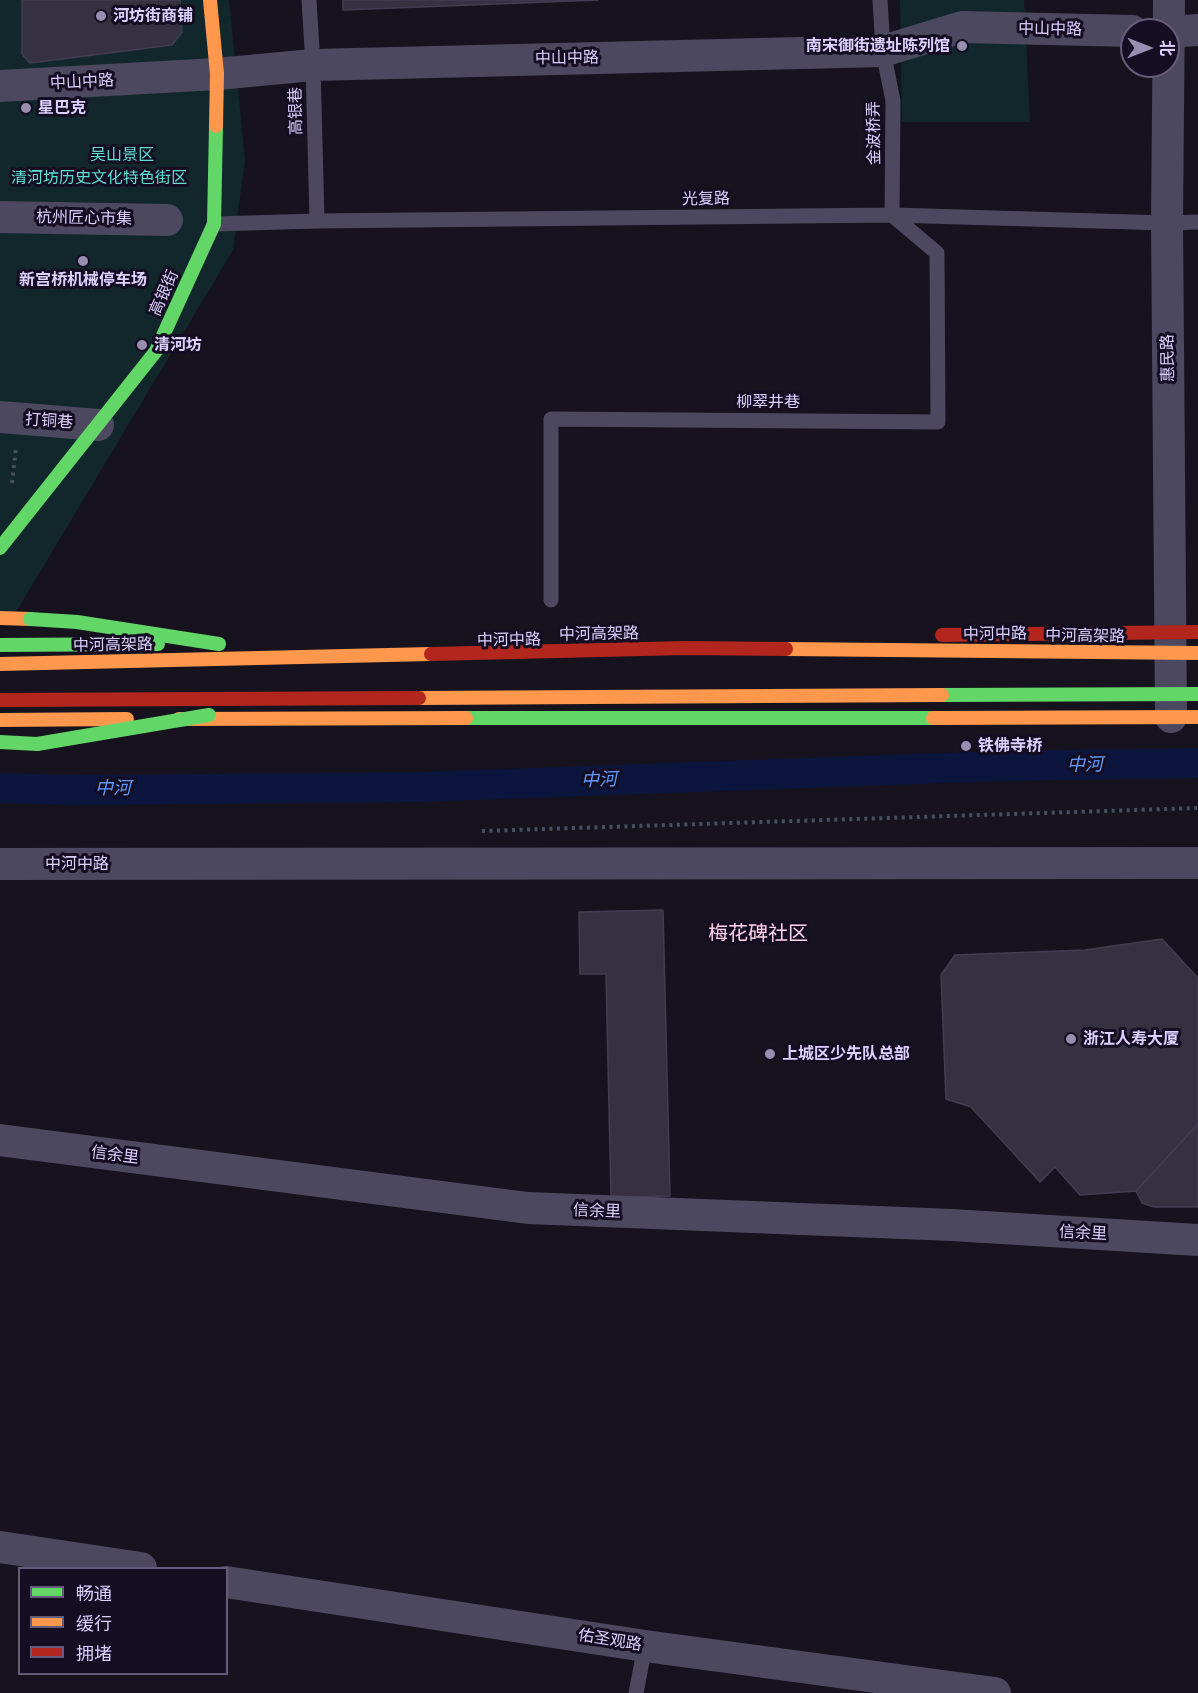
<!DOCTYPE html>
<html>
<head>
<meta charset="utf-8">
<style>
	body { margin:0 }
	#map { position:relative; width:1198px; height:1693px; overflow:hidden; background:#16131e; font-family:"Public Sans","Noto Sans SC",sans-serif }
	canvas { display:block }
	.legend { position:absolute; left:18px; top:1567px; width:210px; height:108px; box-sizing:border-box; background:#150e23; border:2px solid #655c7b; margin:0; padding:8px 10px; list-style:none; font-size:18px; color:#ddd0ff }
	.legend li { display:flex; align-items:center; gap:12px; height:30px }
	.legend b { width:30px; border:2px solid #655c7b }
	.north { position:absolute; left:1120px; top:18px; width:60px; height:60px; box-sizing:border-box; background:#150e23; border:2px solid #655c7b; border-radius:50%; rotate:90deg; font-size:16px; font-weight:700; line-height:24px; text-align:center; color:#ddd0ff }
	.north::after { content:''; display:block; margin:auto; width:21px; height:27px; background:#978eb0; clip-path:polygon(50% 0,100% 100%,50% 72%,0 100%) }
</style>
</head>
<body>
<div id="map">
<canvas width="1198" height="1693"></canvas>
<ul class="legend">
<li><b style="height:8px;background:#63d668"></b>畅通</li>
<li><b style="height:8px;background:#ff974d"></b>缓行</li>
<li><b style="height:8px;background:#b3261e"></b>拥堵</li>
</ul>
<div class="north">北</div>
</div>
<script>
const g = document.querySelector('canvas').getContext('2d');
g.lineJoin = 'round';
function paint(path, color) {
  g.fillStyle = color;
  g.fill(path, 'evenodd');
}
function poly(rows) {
  const path = new Path2D();
  for (const r of rows) {
    path.moveTo(r[0], r[1]);
    for (let i = 2; i < r.length; i += 2) path.lineTo(r[i], r[i + 1]);
  }
  return path;
}
function trace(path, color, width, dash) {
  g.strokeStyle = color;
  g.lineWidth = width;
  g.lineCap = dash ? 'butt' : 'round';
  g.setLineDash(dash || []);
  g.stroke(path);
}
function drawText(font, color, halo, rows, align = 'center') {
  g.font = font + ' "Public Sans","Noto Sans SC",sans-serif';
  g.lineWidth = 6;
  g.setLineDash([]);
  g.textBaseline = 'middle';
  g.strokeStyle = halo;
  g.fillStyle = color;
  for (const [text, x, y, turn = 0] of rows) {
    g.save();
    g.translate(x, y);
    g.rotate((+turn || 0) * Math.PI / 180);
    g.textAlign = isNaN(turn) ? turn : align;
    if (halo) g.strokeText(text, 0, 0);
    g.fillText(text, 0, 0);
    g.restore();
  }
}
paint(poly([
	[0,0,229,0,245,160,233,250,13,617,0,615],
	[900,0,1024,0,1030,122,902,122]
]), '#12272b');
trace(poly([
	[0,788,77,790,422,787,999,766,1198,763]
]), '#0b153d', 30);
const building = poly([
	[22,0,180,0,182,32,172,45,30,63,22,54,22,0],
	[343,0,598,0,343,10,343,0],
	[663,910,670,1196,611,1197,606,974,580,974,579,912,663,910],
	[1162,939,1198,978,1198,1124,1136,1191,1080,1195,1055,1167,1040,1182,971,1107,946,1099,941,975,955,955,1085,950,1162,939],
	[1198,1124,1198,1207,1154,1207,1142,1203,1136,1191,1198,1124]
]);
paint(building, '#363140');
trace(building, '#443d52', 1.5);
trace(poly([
	[12,483,16,448],
	[482,831,1198,808]
]), '#48505f', 4, [3, 4.5]);
trace(poly([
	[309,0,313,65,317,221],
	[214,224,317,221,892,215,1167,223,1198,222],
	[551,600,551,419,938,422,937,253,892,215,893,101,883,51,880,0],
	[636,1693,645,1646]
]), '#4c485f', 15);
trace(poly([
	[1169,0,1167,223,1171,717],
	[1168,32,1198,30],
	[0,86,217,74,313,65,883,51,962,27,1132,31],
	[0,217,167,220],
	[0,417,98,425],
	[0,864,1198,863],
	[0,1140,528,1208,952,1225,1198,1240],
	[0,1547,141,1568],
	[226,1582,645,1646,995,1693]
]), '#4c485f', 32);
trace(poly([
	[0,548,156,351,214,224,216,126],
	[0,645,158,644],
	[466,718,933,718],
	[0,742,37,744]
]), '#63d668', 14);
trace(poly([
	[210,0,217,74,216,126],
	[0,618,30,619],
	[933,718,1198,717],
	[179,719,466,718],
	[0,720,127,719]
]), '#ff974d', 14);
trace(poly([
	[942,635,1198,632]
]), '#b3261e', 14);
trace(poly([
	[30,619,77,622,219,644],
	[942,695,1198,694],
	[37,744,209,715]
]), '#63d668', 14);
trace(poly([
	[786,649,1198,653],
	[0,664,431,654],
	[419,698,942,695]
]), '#ff974d', 14);
trace(poly([
	[431,654,685,648,786,649],
	[0,700,419,698]
]), '#b3261e', 14);
for (const [x, y, r, color] of [
	[101,16,6,"#978eb0"],
	[962,46,6,"#978eb0"],
	[26,108,6,"#978eb0"],
	[83,261,6,"#978eb0"],
	[142,345,6,"#978eb0"],
	[966,746,6,"#978eb0"],
	[1071,1039,6,"#978eb0"],
	[770,1054,6,"#978eb0"]
]) {
  const dot = new Path2D();
  dot.arc(x, y, r, 0, 2 * Math.PI);
  g.fillStyle = color;
  g.fill(dot);
  trace(dot, '#150e23', 2);
}
drawText('bold 16px', '#ddd0ff', '#150e23', [
	["河坊街商铺",113,16],
	["南宋御街遗址陈列馆",950,46,"right"],
	["星巴克",38,108],
	["新宫桥机械停车场",83,280,"center"],
	["清河坊",154,345],
	["铁佛寺桥",978,746],
	["浙江人寿大厦",1083,1039],
	["上城区少先队总部",782,1054]
], 'left');
drawText('16px', '#ddd0ff', '#150e23', [
	["中山中路",1050,29,1],
	["中山中路",567,58,-1],
	["中山中路",82,82,-3],
	["高银巷",296,111,-91],
	["金波桥弄",874,133,-91],
	["光复路",706,199,-1],
	["杭州匠心市集",84,218,1],
	["高银街",164,293,-66],
	["惠民路",1168,358,-91],
	["柳翠井巷",768,402],
	["打铜巷",49,421,4],
	["中河高架路",599,634,-1],
	["中河中路",995,634,-1],
	["中河高架路",1085,636,1],
	["中河中路",509,640,-1],
	["中河高架路",113,645,-1],
	["中河中路",77,864],
	["信余里",115,1155,7],
	["信余里",597,1211,2],
	["信余里",1083,1233,3],
	["佑圣观路",610,1640,9]
]);
drawText('16px', '#5ddfd3', '#150e23', [
	["吴山景区",122,155],
	["清河坊历史文化特色街区",99,178]
]);
drawText('italic 18px', '#5f9bfe', '#150e23', [
	["中河",1085,765,-1],
	["中河",599,780,-2],
	["中河",113,788]
]);
drawText('20px', '#ffd2e7', '#150e23', [
	["梅花碑社区",758,934]
]);
</script>
</body>
</html>
